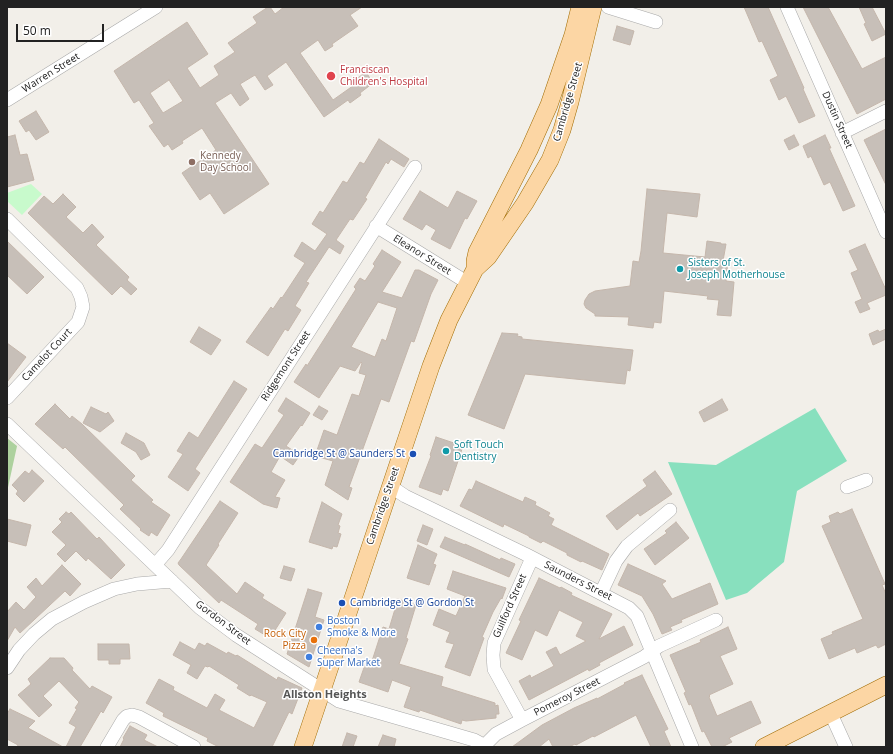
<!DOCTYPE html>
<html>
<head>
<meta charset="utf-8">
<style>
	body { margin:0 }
	#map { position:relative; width:893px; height:754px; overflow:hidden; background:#f2efe9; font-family:"Open Sans",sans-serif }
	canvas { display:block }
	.frame { position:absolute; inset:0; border:8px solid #222; pointer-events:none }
	.scale { position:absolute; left:16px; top:24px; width:88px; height:18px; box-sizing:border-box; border:2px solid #222; border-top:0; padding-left:5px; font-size:12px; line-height:14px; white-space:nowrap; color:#222; -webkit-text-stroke:3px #fff; paint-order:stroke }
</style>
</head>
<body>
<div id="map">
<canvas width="893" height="754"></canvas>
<div class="frame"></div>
<div class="scale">50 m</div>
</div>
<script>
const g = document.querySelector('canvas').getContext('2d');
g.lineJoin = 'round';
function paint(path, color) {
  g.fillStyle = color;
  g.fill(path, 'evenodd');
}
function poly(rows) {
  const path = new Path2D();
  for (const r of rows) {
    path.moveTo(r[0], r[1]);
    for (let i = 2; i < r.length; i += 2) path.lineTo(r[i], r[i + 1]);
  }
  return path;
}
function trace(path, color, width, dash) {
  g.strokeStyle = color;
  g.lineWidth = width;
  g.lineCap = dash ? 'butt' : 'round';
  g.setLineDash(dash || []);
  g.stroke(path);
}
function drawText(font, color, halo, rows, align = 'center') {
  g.font = font + ' "Open Sans",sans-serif';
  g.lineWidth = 3;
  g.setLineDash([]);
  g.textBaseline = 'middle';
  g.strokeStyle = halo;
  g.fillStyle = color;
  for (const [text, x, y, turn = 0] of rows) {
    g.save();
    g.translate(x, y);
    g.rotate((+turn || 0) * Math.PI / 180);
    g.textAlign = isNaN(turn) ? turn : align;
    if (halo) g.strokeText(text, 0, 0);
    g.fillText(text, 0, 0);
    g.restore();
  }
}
paint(poly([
	[7,438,17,446,7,492]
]), '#add19e');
paint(poly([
	[31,184,42,194,22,215,7,201,7,193]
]), '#c8facc');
paint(poly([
	[815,408,847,461,797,491,784,562,747,593,726,600,668,462,716,465]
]), '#88e0be');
const building = poly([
	[268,7,270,7,275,14,284,7,362,7,350,15,358,26,332,44,333,46,325,51,318,40,300,53,333,100,357,83,355,80,366,72,373,83,360,93,361,95,350,103,348,100,324,117,286,62,267,76,273,85,265,90,255,75,240,84,249,99,240,106,231,93,215,103,269,184,224,214,210,193,200,200,182,173,216,150,202,128,182,141,183,143,172,150,168,144,164,147,149,126,154,123,139,100,134,103,114,71,187,22,208,54,187,68,200,88,219,75,214,66,235,52,228,43,257,23,253,17,268,7],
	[169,80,183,101,163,113,150,93,169,80],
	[744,7,768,7,804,88,803,89,815,116,799,123,786,96,779,100,770,80,778,76,762,41,759,42,744,7],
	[803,7,828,7,862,69,886,57,886,99,857,114,803,7],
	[859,7,872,7,886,34,872,41,864,24,866,23,859,7],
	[617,26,634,31,630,45,613,40,617,26],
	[36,111,49,132,36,140,29,130,26,132,19,121,36,111],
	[886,129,886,185,864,140,886,129],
	[15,135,20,155,27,154,34,180,7,187,7,137,15,135],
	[794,135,799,145,789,150,784,140,794,135],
	[825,135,831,148,829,148,855,206,843,211,830,182,824,185,811,156,808,158,803,146,825,135],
	[379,139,409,159,404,167,391,159,388,164,386,162,365,198,367,199,353,220,350,219,336,240,344,246,340,254,329,247,306,282,309,283,295,306,301,310,288,331,285,329,268,356,246,342,271,307,273,309,281,297,282,298,305,263,294,256,302,242,315,251,327,234,312,224,320,211,323,213,343,181,347,183,360,162,364,164,379,139],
	[647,189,700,194,697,217,667,213,663,253,705,257,707,241,721,243,721,244,726,244,723,261,728,261,726,281,734,282,731,316,717,315,719,300,707,299,708,296,664,291,661,323,654,322,653,328,628,325,629,317,595,316,595,314,586,308,584,304,585,300,589,294,595,291,630,286,633,261,639,262,641,251,647,189],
	[420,191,448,208,457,191,477,201,467,219,465,218,450,249,431,239,436,230,426,224,422,230,403,219,420,191],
	[63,194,76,207,66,217,83,233,92,224,104,237,96,245,129,277,127,280,137,289,131,295,121,286,112,295,28,213,44,196,53,204,63,194],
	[7,241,44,277,27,294,7,275,7,241],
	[865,244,886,290,886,295,867,303,870,309,860,313,855,302,862,299,851,273,858,270,849,251,865,244],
	[382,250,401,262,382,292,402,298,415,270,419,270,438,280,431,294,414,342,411,341,389,402,381,399,349,487,352,488,348,500,325,485,333,461,315,456,324,430,337,435,352,394,359,396,366,375,359,373,362,363,361,362,355,371,340,366,319,398,294,382,306,364,307,366,330,330,356,289,354,287,360,278,365,281,375,266,373,264,382,250],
	[378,302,397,308,386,341,382,339,375,357,351,347,378,302],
	[199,327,221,340,211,355,190,342,199,327],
	[886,329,886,339,873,345,869,334,878,330,879,332,886,329],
	[502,333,518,334,517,336,522,337,522,339,633,350,630,371,627,370,625,384,525,374,504,429,468,415,502,333],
	[7,343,26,357,7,382,7,343],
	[234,381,247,389,195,469,200,473,188,491,168,477,183,454,177,451,189,432,198,438,234,381],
	[286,398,310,413,302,426,301,425,286,446,300,455,293,465,280,456,271,472,285,480,275,497,280,498,277,508,263,504,230,482,255,444,262,448,284,415,278,411,286,398],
	[722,399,728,410,704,422,699,412,722,399],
	[55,404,70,419,72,416,82,424,135,476,131,480,153,500,151,502,170,515,157,536,151,532,149,536,140,530,141,529,120,509,124,505,65,447,63,449,35,424,55,404],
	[319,406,328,411,322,420,313,415,319,406],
	[91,407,106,414,108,412,114,421,100,432,83,423,91,407],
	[126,433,144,443,150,455,141,460,136,452,121,443,126,433],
	[436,437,463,446,448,491,443,489,441,495,419,487,431,456,430,455,436,437],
	[32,470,44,481,24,502,16,494,18,491,12,485,25,471,29,474,32,470],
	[655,471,672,494,640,516,638,513,617,530,606,516,647,486,643,480,655,471],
	[476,481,523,502,525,497,536,502,535,505,550,513,548,516,554,519,551,525,609,554,602,570,582,561,581,562,567,555,567,553,543,541,541,543,529,537,529,536,504,524,503,527,460,506,469,489,472,490,476,481],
	[220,501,238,513,218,544,219,545,206,565,237,594,245,582,264,595,262,598,286,613,270,638,255,629,258,624,221,600,219,603,179,565,178,563,181,559,220,501],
	[322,502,342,514,338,525,340,526,338,533,341,534,337,547,333,546,332,549,309,542,322,502],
	[852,509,885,584,882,585,886,594,886,644,878,648,876,645,857,653,855,648,829,659,821,639,833,634,832,632,863,619,822,526,831,522,829,516,838,512,840,514,852,509],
	[66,512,69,514,71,512,97,539,99,537,125,565,111,579,88,558,86,561,76,551,65,562,57,554,66,545,52,532,62,522,59,519,66,512],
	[7,519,31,525,26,546,7,541,7,519],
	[676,522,689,538,655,565,644,549,667,533,665,531,676,522],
	[423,525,433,529,427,545,417,541,423,525],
	[445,537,465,545,465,544,500,560,501,558,515,564,509,577,440,547,445,537],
	[418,545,437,554,433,564,436,565,429,585,407,578,418,545],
	[628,564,666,581,662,584,672,599,710,583,718,604,681,620,682,622,670,627,672,630,662,634,653,614,642,596,618,585,628,564],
	[62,565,81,584,70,596,65,591,20,633,15,627,7,641,7,612,16,602,24,610,36,597,27,587,36,578,42,586,62,565],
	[284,566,295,569,291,581,280,578,284,566],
	[453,571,506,588,502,599,501,598,493,612,482,637,484,638,470,676,445,667,454,644,446,642,450,632,433,625,439,609,456,616,465,596,447,589,453,571],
	[539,578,560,588,561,587,572,593,571,595,612,614,599,639,624,626,633,645,599,663,600,665,589,671,588,669,529,700,519,681,530,675,531,678,554,666,546,652,556,647,560,655,586,641,576,636,583,622,559,610,547,636,535,630,522,660,506,653,521,621,519,620,539,578],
	[308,589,322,593,315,617,324,620,309,667,287,654,308,589],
	[398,599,416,605,406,638,408,639,399,664,443,677,441,686,495,703,495,706,498,705,499,714,496,714,496,718,466,721,462,720,461,724,420,710,419,712,404,707,411,687,392,680,388,692,359,682,367,659,372,661,383,627,389,629,398,599],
	[728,627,737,649,720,656,733,684,709,695,710,696,709,697,717,716,751,701,761,723,729,738,732,742,722,747,712,747,704,731,702,732,691,704,689,705,684,693,686,692,670,655,701,642,700,640,728,627],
	[180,642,195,650,199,643,205,646,207,643,227,654,228,652,236,656,237,655,277,680,278,677,302,688,292,714,289,712,272,747,219,747,207,741,208,738,163,716,164,713,146,703,159,679,174,687,173,690,207,708,215,694,225,700,219,710,254,728,267,702,251,695,250,696,237,688,239,685,209,666,208,667,205,666,197,679,187,673,191,665,173,655,180,642],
	[98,644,129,644,130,659,120,659,120,664,109,664,109,660,98,660,98,644],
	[50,658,64,658,73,668,72,670,90,689,92,686,112,697,103,713,101,711,80,747,66,747,76,727,69,723,77,709,75,708,79,702,59,681,43,696,52,705,39,717,18,695,31,684,28,679,50,658],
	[642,675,668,729,664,731,671,747,651,747,636,715,594,737,593,736,576,745,575,744,569,747,553,747,549,739,539,747,512,747,542,725,574,708,597,698,597,699,625,684,624,683,642,675],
	[10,709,35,721,28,728,63,747,17,747,18,745,7,739,7,714,10,709],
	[130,726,147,735,144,740,158,747,120,747,124,739,123,738,130,726],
	[347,733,357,736,353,747,342,747,347,733],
	[383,735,396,739,394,747,378,747,383,735]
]);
paint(building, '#c7bfb8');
trace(building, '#c4b6ab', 1);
const minor = poly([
	[608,7,656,22],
	[787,7,886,232],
	[7,100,156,7],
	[842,133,886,111],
	[7,219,77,288,81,297,83,307,78,322,7,398],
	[376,226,468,283],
	[7,424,200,608,236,635,339,701,474,740,487,747],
	[390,486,405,496,525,554,629,608,637,616,692,747],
	[847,487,866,480],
	[155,565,168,550,415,167],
	[601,593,616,561,627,546,670,510],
	[7,668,19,650,34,634,52,619,84,602,114,589,137,584,172,581],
	[831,714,846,747],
	[522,720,494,669,493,655,494,643,532,558],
	[485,745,496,734,522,720,644,657,659,646,716,620],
	[107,747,123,720,127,716,132,715,139,717,194,747]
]);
const major = poly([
	[475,269,488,257,525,203,550,160,562,130,570,102,593,7],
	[303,747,431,366,449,320,475,269,475,261,477,252,529,150,549,105,573,35,580,7],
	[764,747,886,685]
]);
trace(minor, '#a9a9a9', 14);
trace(major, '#a06b00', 18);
trace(minor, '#fff', 13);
trace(major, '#fcd6a4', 17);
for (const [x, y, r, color] of [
	[331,76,5,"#e0444e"],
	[192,162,4,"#8d6e63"],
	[680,269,4,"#0f9aa8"],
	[446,451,4,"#0f9aa8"],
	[413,454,4,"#1a4fb4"],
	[342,603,4,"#1a4fb4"],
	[319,627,4,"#3f7fe0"],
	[314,640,4,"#e8710a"],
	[309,657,4,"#3f7fe0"]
]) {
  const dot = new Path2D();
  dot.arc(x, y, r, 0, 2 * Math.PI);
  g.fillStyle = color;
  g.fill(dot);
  trace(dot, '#fff', 1.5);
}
drawText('10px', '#be3a42', '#fff', [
	["Franciscan",340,70],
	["Children's Hospital",340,82]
], 'left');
drawText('10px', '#222', '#fff', [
	["Warren Street",51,73,-32],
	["Cambridge Street",568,102,-74],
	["Dustin Street",837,120,66],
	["Eleanor Street",422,255,32],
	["Camelot Court",47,355,-47],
	["Ridgemont Street",286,366,-57],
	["Cambridge Street",383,506,-71],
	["Saunders Street",578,581,27],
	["Guilford Street",510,606,-66],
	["Gordon Street",223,623,37],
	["Pomeroy Street",567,697,-27]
]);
drawText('10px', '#785e54', '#fff', [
	["Kennedy",200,156],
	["Day School",200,168]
], 'left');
drawText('10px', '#0d838f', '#fff', [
	["Sisters of St.",688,263],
	["Joseph Motherhouse",688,275],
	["Soft Touch",454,445],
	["Dentistry",454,457]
], 'left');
drawText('10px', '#164399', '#fff', [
	["Cambridge St @ Saunders St",405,454],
	["Cambridge St @ Gordon St",350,603,"left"]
], 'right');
drawText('10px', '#366cbe', '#fff', [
	["Boston",327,621],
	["Smoke & More",327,633],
	["Cheema's",317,651],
	["Super Market",317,663]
], 'left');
drawText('10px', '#c56008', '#fff', [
	["Rock City",306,634],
	["Pizza",306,646]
], 'right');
drawText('bold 11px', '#555', '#fff', [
	["Allston Heights",325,695]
]);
</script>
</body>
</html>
